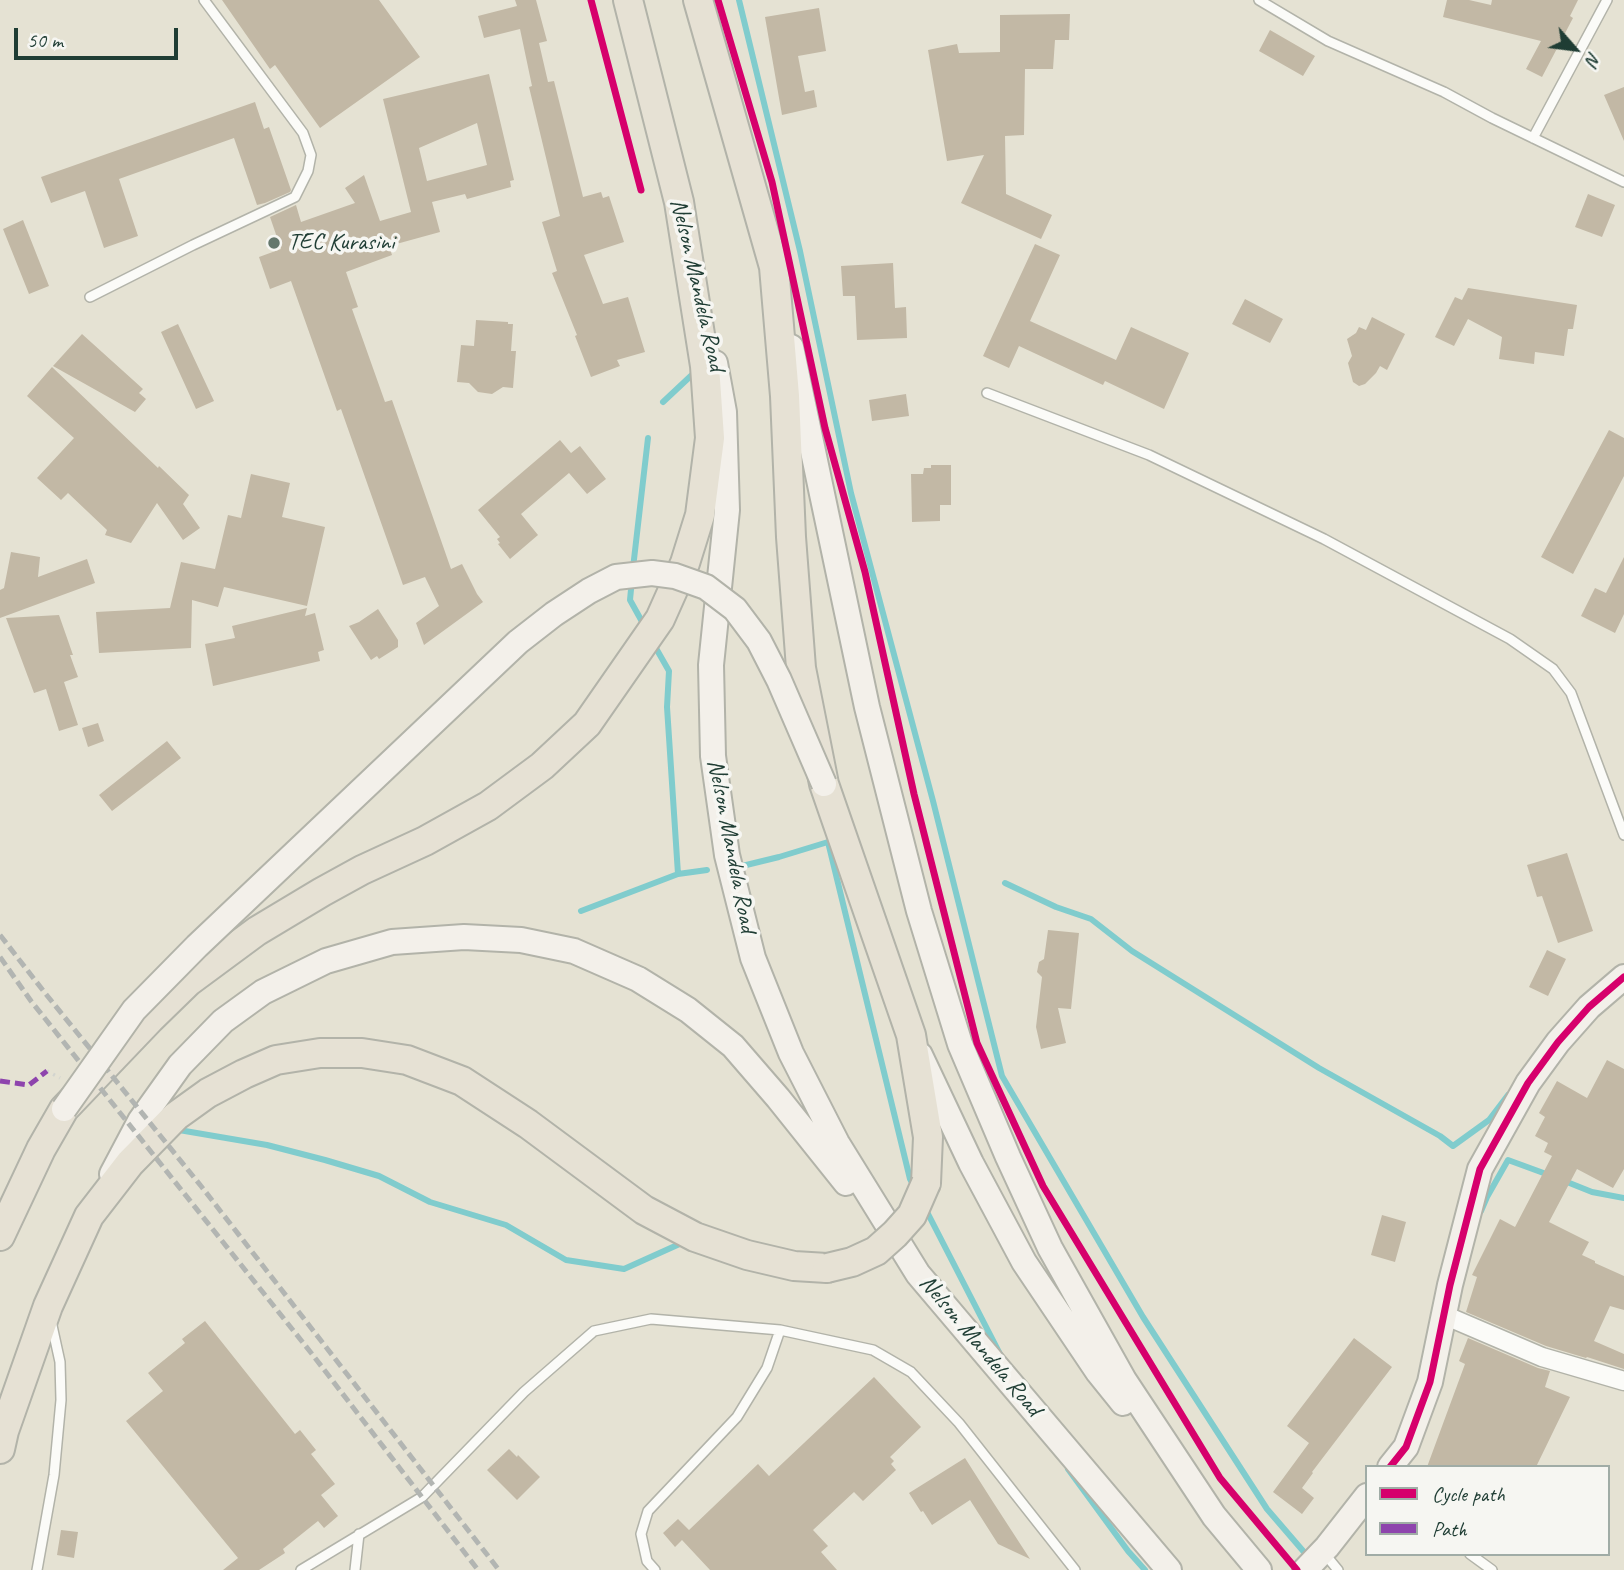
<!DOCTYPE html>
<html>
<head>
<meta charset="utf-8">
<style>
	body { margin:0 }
	#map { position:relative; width:1624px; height:1570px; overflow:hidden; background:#e5e2d3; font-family:Caveat,sans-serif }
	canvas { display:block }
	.legend { position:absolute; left:1365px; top:1465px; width:245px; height:91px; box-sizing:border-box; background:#f6f6f2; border:2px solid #a0aca6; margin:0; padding:9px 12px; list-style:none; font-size:21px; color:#1f3d34 }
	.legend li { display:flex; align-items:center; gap:14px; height:35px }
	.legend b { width:35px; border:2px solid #a0aca6 }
	.north { position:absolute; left:1540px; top:14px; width:70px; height:70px; -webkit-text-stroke:5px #f6f6f2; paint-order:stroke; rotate:118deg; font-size:19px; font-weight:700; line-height:28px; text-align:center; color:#1f3d34 }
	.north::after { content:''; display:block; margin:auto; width:24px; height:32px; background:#1f3d34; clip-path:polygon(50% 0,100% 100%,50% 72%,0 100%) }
	.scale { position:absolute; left:14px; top:28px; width:164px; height:32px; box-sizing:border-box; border:4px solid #1f3d34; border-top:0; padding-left:9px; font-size:21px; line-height:24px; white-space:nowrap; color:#1f3d34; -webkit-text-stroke:5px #f6f6f2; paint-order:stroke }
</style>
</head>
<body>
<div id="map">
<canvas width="1624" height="1570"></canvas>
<ul class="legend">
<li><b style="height:9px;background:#d6006c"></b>Cycle path</li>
<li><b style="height:9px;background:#8e44ad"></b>Path</li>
</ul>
<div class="north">N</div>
<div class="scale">50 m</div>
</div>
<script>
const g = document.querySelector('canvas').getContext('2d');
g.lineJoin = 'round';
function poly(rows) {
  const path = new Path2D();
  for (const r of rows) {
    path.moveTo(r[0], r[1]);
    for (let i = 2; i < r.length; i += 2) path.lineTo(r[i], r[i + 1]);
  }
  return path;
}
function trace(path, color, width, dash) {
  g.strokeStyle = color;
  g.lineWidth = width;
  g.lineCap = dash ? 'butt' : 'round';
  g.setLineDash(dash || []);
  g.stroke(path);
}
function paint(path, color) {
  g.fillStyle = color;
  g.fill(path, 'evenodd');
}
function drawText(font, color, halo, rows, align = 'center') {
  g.font = font + ' Caveat,sans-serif';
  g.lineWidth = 7;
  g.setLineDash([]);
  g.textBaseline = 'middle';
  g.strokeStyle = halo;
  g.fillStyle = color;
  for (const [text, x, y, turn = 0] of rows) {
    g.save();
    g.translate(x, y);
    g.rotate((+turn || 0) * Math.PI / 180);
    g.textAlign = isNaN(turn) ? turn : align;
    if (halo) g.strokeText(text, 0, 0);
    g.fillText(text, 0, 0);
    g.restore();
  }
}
trace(poly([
	[739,0,800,251,851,493,933,801,1002,1076,1143,1317,1267,1509,1310,1559],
	[663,402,695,372],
	[633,568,648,438],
	[632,579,630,600,645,627],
	[653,643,669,671,667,707,678,874],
	[738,867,779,857,828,842,910,1179,914,1186],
	[1005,883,1056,907,1091,919,1132,951,1319,1068,1440,1136,1453,1146,1489,1120,1508,1095],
	[581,911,678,874,707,870],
	[179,1130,267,1145,325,1160,379,1176,430,1202,506,1225,566,1260,624,1269,684,1242],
	[1562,1180,1592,1192,1624,1198],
	[925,1208,1000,1354],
	[1481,1211,1487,1197,1508,1160,1549,1175],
	[1068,1469,1128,1551,1145,1570]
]), '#80cccd', 6);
paint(poly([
	[222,0,379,0,420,57,320,128,275,65,270,69],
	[515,0,536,0,547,41,539,43,548,82,554,81,583,197,601,192,603,198,609,196,624,242,584,255,603,304,628,297,645,352,617,360,620,366,591,377,575,336,577,335,552,273,557,271,542,222,560,216,529,87,532,86,520,29,484,38,478,16,517,6],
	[1447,0,1469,0,1491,5,1492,0,1578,0,1570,16,1573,18,1542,77,1526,69,1541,41,1443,17],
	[819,8,826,51,798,56,805,92,814,90,817,107,782,115,765,17],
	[1070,14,1069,40,1055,40,1053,69,1025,69,1024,135,1005,136,1006,194,1052,215,1041,239,961,203,984,155,947,161,928,50,957,44,959,53,1000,52,1000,15],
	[1270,30,1315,56,1303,76,1259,51],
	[489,74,514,180,510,181,511,187,467,199,465,194,432,202,440,232,389,246,392,255,346,272,358,307,352,309,385,402,392,400,451,569,462,564,477,594,483,602,424,645,416,623,439,606,425,577,403,585,341,409,337,411,291,281,270,289,259,257,281,249,270,217,296,205,301,222,355,203,345,188,364,175,380,221,411,212,383,99],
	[477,123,487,165,427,181,419,148],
	[1624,87,1624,141,1604,95],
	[255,102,264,129,269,127,291,190,290,192,265,203,257,205,234,138,119,179,138,236,104,248,85,191,51,203,41,177],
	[1588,194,1615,205,1602,237,1575,227],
	[23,220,49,286,29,294,3,229],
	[1035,244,1060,255,1030,321,1116,360,1131,327,1189,353,1164,409,1105,381,1103,385,1019,346,1009,368,983,356],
	[893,263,895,308,906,307,907,338,857,340,855,296,843,296,841,266],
	[1468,288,1577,305,1573,329,1568,329,1564,356,1535,352,1534,364,1499,359,1502,337,1468,319,1454,346,1435,337,1455,297,1462,300],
	[1245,299,1283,319,1270,343,1232,324],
	[1372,317,1405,334,1387,370,1380,366,1376,373,1365,384,1359,386,1353,382,1348,363,1352,356,1347,339,1356,333,1359,327,1366,330],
	[476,320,508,322,508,324,513,324,511,351,516,351,513,388,503,387,492,394,478,392,469,383,457,382,461,345,474,346],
	[178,324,214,401,196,409,161,332],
	[82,334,143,389,139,393,146,399,135,412,53,366],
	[52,367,158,468,159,466,189,495,183,504,200,528,183,540,157,503,131,543,105,535,107,530,68,493,61,500,37,478,74,438,27,396],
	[906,394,909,416,872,421,869,400],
	[1609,430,1624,438,1624,476,1573,574,1541,557],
	[560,440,571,453,580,446,606,479,587,494,569,473,521,514,538,535,510,559,498,544,500,543,497,539,500,537,478,510],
	[931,465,951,465,951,505,940,505,940,521,912,522,911,474,923,474,924,468,931,468],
	[251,474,290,483,282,517,325,527,307,606,224,587,218,607,192,600,191,648,99,653,96,612,170,608,181,562,215,569,228,515,241,518],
	[11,552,40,557,38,577,87,559,95,583,0,618,0,590,4,588],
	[1624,557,1624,614,1615,633,1581,616,1595,588,1606,593],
	[307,608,305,616,315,613,324,650,318,652,320,661,213,686,205,644,235,638,232,626],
	[378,609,398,640,398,647,379,659,377,656,371,660,349,626,359,622],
	[59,615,73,655,70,655,78,677,64,682,78,725,59,731,46,689,34,693,6,618],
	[98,723,104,741,88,747,82,728],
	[167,741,181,758,112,811,99,795],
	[1567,853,1593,931,1558,943,1542,896,1537,897,1527,865],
	[1048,930,1079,933,1071,1009,1058,1008,1066,1043,1041,1049,1036,1027,1042,977,1037,972,1039,962,1044,959],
	[1547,950,1566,959,1548,996,1529,987],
	[1607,1060,1624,1069,1624,1169,1613,1188,1577,1169,1549,1222,1589,1242,1582,1255,1595,1261,1595,1263,1624,1276,1624,1310,1610,1306,1594,1341,1624,1354,1624,1369,1587,1357,1586,1358,1546,1346,1466,1312,1477,1277,1472,1275,1500,1219,1515,1227,1552,1156,1544,1152,1548,1143,1535,1136,1545,1117,1539,1113,1557,1081,1587,1098],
	[1382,1215,1406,1222,1395,1262,1371,1255],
	[205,1321,295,1434,300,1430,316,1450,311,1454,335,1484,321,1495,338,1516,324,1528,318,1521,283,1549,285,1553,259,1570,223,1570,238,1558,126,1421,163,1391,148,1373,185,1343,182,1339],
	[1354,1338,1392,1367,1312,1472,1313,1473,1302,1488,1314,1498,1302,1514,1273,1492,1309,1443,1287,1426],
	[1468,1338,1538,1368,1550,1371,1545,1387,1570,1397,1536,1467,1427,1467,1465,1364,1459,1361],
	[874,1377,921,1427,890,1457,894,1461,891,1464,896,1470,863,1501,854,1492,813,1530,828,1546,821,1552,837,1570,710,1570,682,1540,675,1547,663,1533,678,1519,689,1530,758,1464,769,1476],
	[509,1449,517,1457,518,1455,540,1477,517,1500,487,1470],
	[965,1458,993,1502,1030,1559,998,1544,970,1500,932,1525,923,1511,921,1512,909,1493],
	[61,1530,78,1532,74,1558,57,1555]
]), '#c2b8a5');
const lane = poly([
	[1259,0,1328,41,1444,92,1492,118,1624,182],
	[1533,138,1607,0],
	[90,297,193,245,295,197,308,171,311,155,303,133,204,0],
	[987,393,1149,455,1324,539,1510,639,1553,669,1571,693,1624,835],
	[1324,1553,1338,1570],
	[1470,1554,1492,1570],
	[37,1570,54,1475,61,1400,60,1362,51,1321],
	[301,1570,422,1497,524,1392,594,1331,651,1319,780,1330,873,1350,911,1372,959,1423,1075,1570],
	[355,1570,359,1534],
	[655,1570,647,1561,641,1534,648,1511,737,1417,767,1368,780,1330]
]);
const street = poly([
	[1444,1315,1542,1357,1624,1381]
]);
const secondary = poly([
	[791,347,867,707,919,911,960,1044,1008,1157,1050,1248,1124,1380,1214,1516,1259,1570],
	[715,363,724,412,727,510,711,665,713,756,727,855,753,958,791,1053,837,1143,918,1274,1169,1570],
	[920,1055,971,1163,1024,1262,1098,1372,1123,1403],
	[112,1174,140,1121,180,1065,223,1021,263,992,326,961,392,942,464,937,521,940,574,951,638,979,688,1010,733,1046,778,1098,846,1183],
	[1390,1467,1406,1447,1430,1382,1450,1285,1480,1169,1528,1083,1558,1042,1589,1007,1624,977],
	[1305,1570,1327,1547,1367,1496]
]);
const primary = poly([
	[698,0,774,267,785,396,791,537,801,668,824,784,911,1035,928,1137,926,1183],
	[0,1236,41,1149,64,1109,150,1019,188,982,257,931,322,892,362,870,425,841,488,806,542,766,587,724,660,619,685,563,700,515,710,438,705,366,679,202,628,0],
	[0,1449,4,1431,48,1306,89,1216,130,1163,176,1116,208,1093,244,1074,276,1060,320,1053,362,1053,407,1060,462,1081,528,1124,644,1210,695,1237,747,1255,794,1266,827,1268]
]);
trace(lane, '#b2b3a9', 12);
trace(street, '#b2b3a9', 21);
trace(secondary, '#b2b3a9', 28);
trace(primary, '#b2b3a9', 32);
trace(poly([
	[47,1071,60,1078]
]), '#d2d4cf', 3.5, [2, 5]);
trace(lane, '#fbfbf8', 9);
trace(street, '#fbfbf8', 18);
trace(secondary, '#f3f0ea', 24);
trace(primary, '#e6e1d4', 28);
trace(poly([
	[0,935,45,993,201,1186,499,1570],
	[0,957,31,1001,312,1354,478,1570]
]), '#b2b5b2', 5, [10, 5]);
const secondaryBridge = poly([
	[64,1109,134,1010,197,946,518,642,554,614,589,591,616,577,652,573,675,576,706,587,735,609,759,641,779,680,824,784]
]);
const primaryBridge = poly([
	[827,1268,852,1262,876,1251,895,1234,912,1215,926,1183]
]);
trace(secondaryBridge, '#b2b3a9', 28, []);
trace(primaryBridge, '#b2b3a9', 32, []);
trace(secondaryBridge, '#f3f0ea', 24);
trace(primaryBridge, '#e6e1d4', 28);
trace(poly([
	[0,1081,29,1085,47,1071]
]), '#8e44ad', 5, [10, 5]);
trace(poly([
	[591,0,641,190],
	[718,0,772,182,825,428,865,572,914,794,977,1043,1043,1186,1220,1478,1297,1570],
	[1390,1467,1406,1447,1430,1382,1450,1285,1480,1169,1528,1083,1558,1042,1589,1007,1624,977]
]), '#d6006c', 7);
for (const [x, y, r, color] of [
	[274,243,7,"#64776c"]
]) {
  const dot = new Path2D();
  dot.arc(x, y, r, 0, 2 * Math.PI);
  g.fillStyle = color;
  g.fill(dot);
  trace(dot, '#f6f6f2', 2.5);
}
drawText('24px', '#1f3d34', '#f6f6f2', [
	["TEC Kurasini",288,243]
], 'left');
drawText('24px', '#1f3d34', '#f6f6f2', [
	["Nelson Mandela Road",697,285,77],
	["Nelson Mandela Road",731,846,79],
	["Nelson Mandela Road",980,1346,50]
]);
</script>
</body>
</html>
